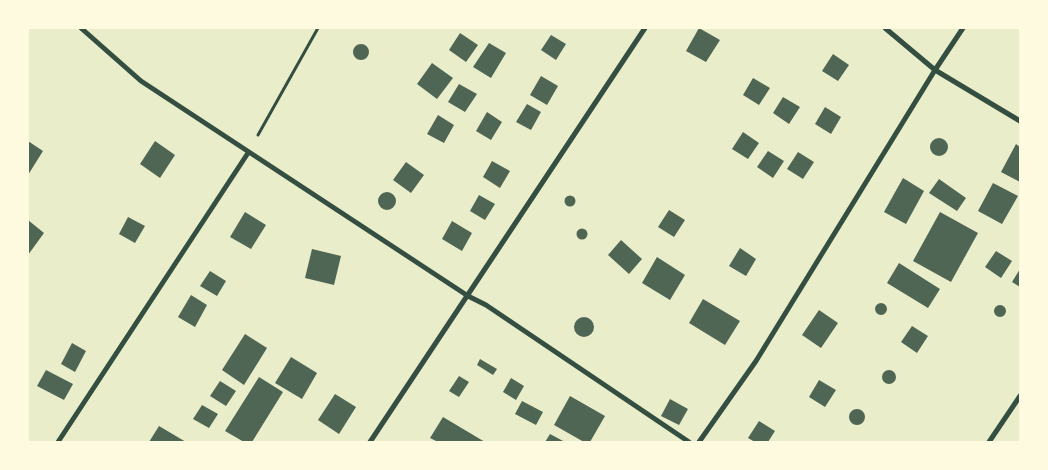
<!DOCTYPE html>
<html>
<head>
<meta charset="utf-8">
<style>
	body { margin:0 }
	#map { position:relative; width:1048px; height:470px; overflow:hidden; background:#e9edc9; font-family:Bitter,serif }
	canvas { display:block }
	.frame { position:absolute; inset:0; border:29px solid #fefae0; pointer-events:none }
</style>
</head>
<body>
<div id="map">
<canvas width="1048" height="470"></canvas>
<div class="frame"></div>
</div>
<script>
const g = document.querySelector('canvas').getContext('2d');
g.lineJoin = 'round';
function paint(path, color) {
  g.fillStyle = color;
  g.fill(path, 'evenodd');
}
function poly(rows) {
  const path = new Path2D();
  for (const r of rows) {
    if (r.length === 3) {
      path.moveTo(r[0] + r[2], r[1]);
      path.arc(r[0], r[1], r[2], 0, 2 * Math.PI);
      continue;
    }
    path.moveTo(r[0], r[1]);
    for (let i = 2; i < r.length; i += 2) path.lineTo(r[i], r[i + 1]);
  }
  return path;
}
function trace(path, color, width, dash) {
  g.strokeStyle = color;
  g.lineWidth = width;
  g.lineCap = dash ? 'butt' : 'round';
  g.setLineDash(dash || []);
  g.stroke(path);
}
paint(poly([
	[699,28,720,40,706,62,686,51],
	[460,33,478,45,466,62,449,50],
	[551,35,566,44,556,60,541,50],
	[489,43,506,53,491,78,473,67],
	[361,52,8],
	[833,54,849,65,838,81,822,71],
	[432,63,453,78,437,99,417,84],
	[541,76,558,86,547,105,530,95],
	[753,78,770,88,759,105,743,95],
	[459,84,477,94,465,112,448,102],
	[783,97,800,107,789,124,773,113],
	[527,104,541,112,531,130,516,122],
	[825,107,841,117,831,134,815,124],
	[487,112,502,122,491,140,476,131],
	[438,115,454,125,444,143,427,134],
	[743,132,759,143,748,159,732,149],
	[939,147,9],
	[28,141,43,151,28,175],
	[155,141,175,155,160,178,140,164],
	[1016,144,1020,147,1020,182,1001,172],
	[768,151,784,161,773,178,757,167],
	[798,152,814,162,803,179,787,169],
	[492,161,510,171,500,188,483,177],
	[406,162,424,175,411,193,393,180],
	[903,178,924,191,906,224,884,212],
	[939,179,966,198,957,211,929,193],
	[993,183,1018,196,1002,224,978,211],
	[387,201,9],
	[479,195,495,204,485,220,470,211],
	[570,201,5.5],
	[669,210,685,220,674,237,658,227],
	[245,212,266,225,251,249,230,237],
	[940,212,978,233,951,282,913,261],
	[128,217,145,226,135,243,119,234],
	[28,220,44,233,28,255],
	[452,221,472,233,462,251,442,239],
	[582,234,5.5],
	[621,240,642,259,629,274,608,255],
	[740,248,756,259,746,276,729,266],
	[312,249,341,256,334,285,305,278],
	[996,251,1012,261,1001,278,985,267],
	[657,257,685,275,670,300,642,283],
	[899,263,940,289,928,308,887,283],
	[1020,269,1020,287,1012,282],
	[210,271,226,281,217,296,200,286],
	[191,295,207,305,195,327,178,317],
	[703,299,740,321,725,345,689,323],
	[881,309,6],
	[1000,311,6],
	[819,310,838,323,821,348,802,335],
	[584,327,10],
	[912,326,928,336,917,353,901,342],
	[245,334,267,348,244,385,222,370],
	[72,343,86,351,75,372,61,364],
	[291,357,317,373,302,399,275,383],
	[480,359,497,369,493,375,477,365],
	[46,370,73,384,64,400,37,386],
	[889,377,7],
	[459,376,469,382,459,397,449,391],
	[259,377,283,392,252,442,244,442,225,431],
	[511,378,524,386,516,400,503,392],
	[819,380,836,390,825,407,809,397],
	[220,381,236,391,226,406,210,396],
	[335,394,356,407,339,434,318,420],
	[570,396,605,416,590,442,584,442,554,425],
	[670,399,688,409,679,425,661,416],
	[522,401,543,412,536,425,515,414],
	[202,405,218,414,209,428,193,419],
	[857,417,8],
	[443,417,485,442,438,442,430,438],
	[759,421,775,431,768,442,755,442,748,438],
	[159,426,186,442,149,442],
	[550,434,565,442,545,442]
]), '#4f6655');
trace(poly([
	[258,135,318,28]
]), '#344e41', 3);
trace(poly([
	[81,28,141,81,468,296,486,305,689,442],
	[885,28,935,70,1020,121],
	[58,442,248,153],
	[370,442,645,28],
	[699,442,756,361,935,70,963,28],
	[989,442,1020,396]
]), '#344e41', 5);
</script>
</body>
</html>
